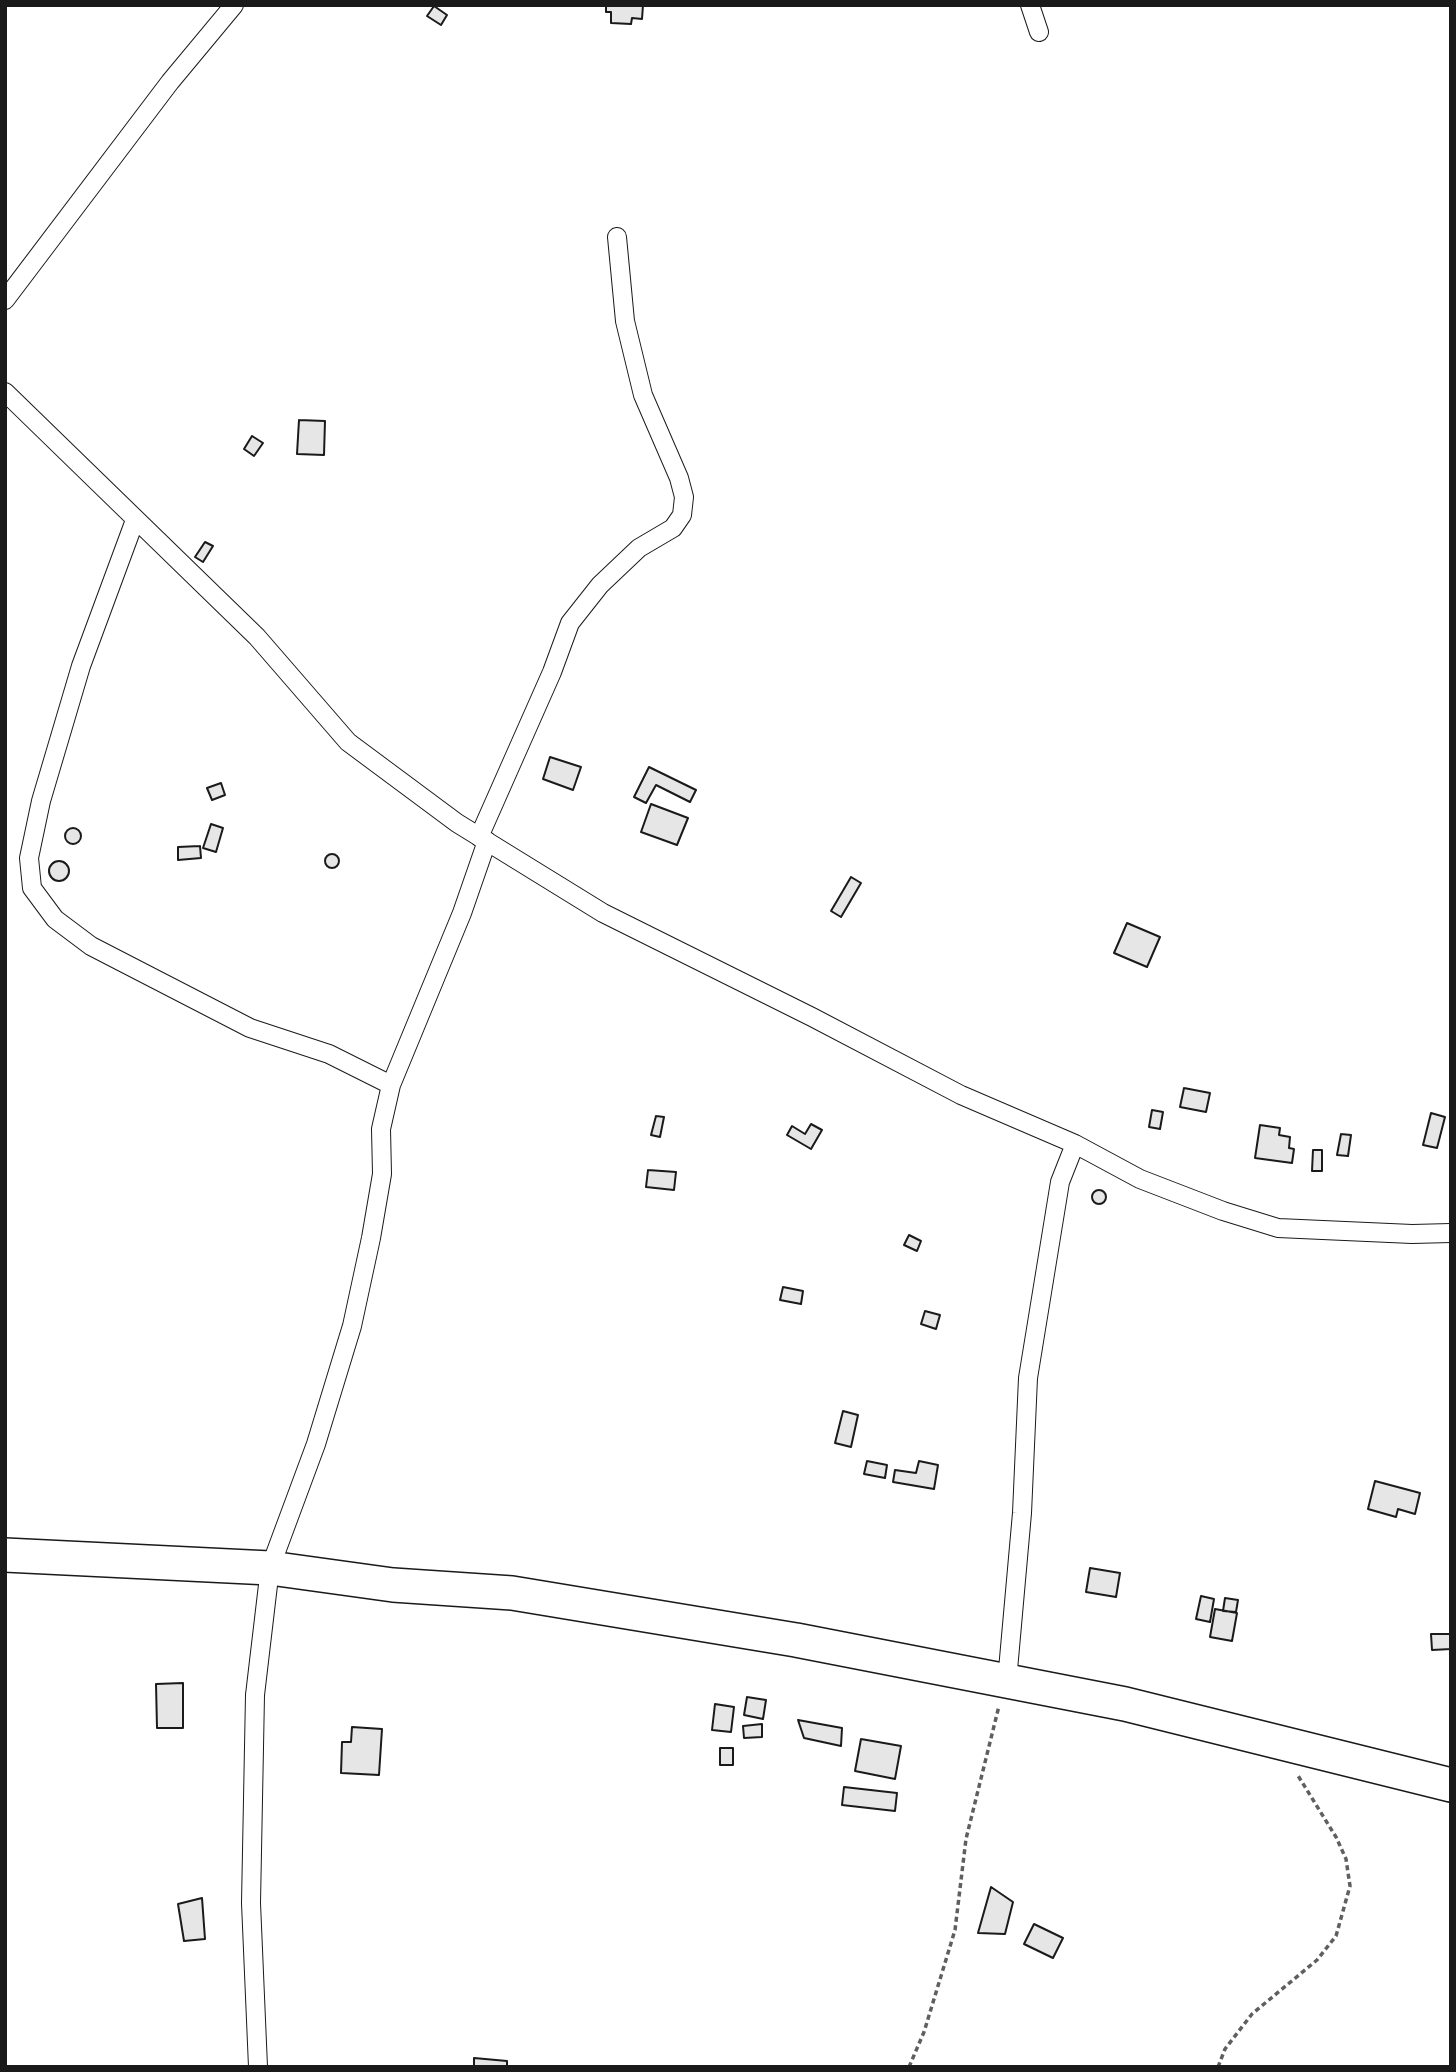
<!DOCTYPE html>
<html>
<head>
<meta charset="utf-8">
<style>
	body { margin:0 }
	#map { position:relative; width:1456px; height:2072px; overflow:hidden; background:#fff; font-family:Barlow,sans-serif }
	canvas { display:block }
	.frame { position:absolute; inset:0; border:7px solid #1a1a1a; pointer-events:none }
</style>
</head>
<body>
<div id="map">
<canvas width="1456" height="2072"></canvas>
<div class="frame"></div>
</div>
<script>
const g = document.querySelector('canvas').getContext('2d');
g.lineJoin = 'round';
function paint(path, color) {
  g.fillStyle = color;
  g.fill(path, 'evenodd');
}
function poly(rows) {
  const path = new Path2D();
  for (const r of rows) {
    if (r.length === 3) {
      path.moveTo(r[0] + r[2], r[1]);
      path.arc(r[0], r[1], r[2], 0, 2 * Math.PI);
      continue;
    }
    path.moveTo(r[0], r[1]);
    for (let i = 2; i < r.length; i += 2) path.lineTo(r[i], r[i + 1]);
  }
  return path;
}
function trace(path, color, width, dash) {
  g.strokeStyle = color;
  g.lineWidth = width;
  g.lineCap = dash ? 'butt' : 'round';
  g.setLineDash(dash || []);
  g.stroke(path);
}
const building = poly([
	[606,5,643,5,642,19,632,18,631,24,611,23,611,12,606,12,606,5],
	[434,6,447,15,441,25,427,16,434,6],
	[299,420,325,421,324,455,297,454,299,420],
	[252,436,263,443,254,456,244,449,252,436],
	[205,542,213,546,203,562,195,557,205,542],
	[550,757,581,767,573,790,543,779,550,757],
	[649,767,696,790,690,802,656,785,646,803,634,797,649,767],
	[221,783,225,795,212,800,207,788,221,783],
	[651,804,688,818,677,845,641,832,651,804],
	[211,824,223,828,216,852,203,848,211,824],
	[73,836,8],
	[200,846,201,858,178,860,178,847,200,846],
	[332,861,7],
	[59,871,10],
	[851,877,861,883,841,917,831,911,851,877],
	[1127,923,1160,937,1147,967,1114,953,1127,923],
	[1184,1088,1210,1093,1206,1112,1180,1107,1184,1088],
	[1152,1110,1163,1112,1160,1129,1149,1127,1152,1110],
	[1431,1113,1445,1117,1437,1148,1423,1145,1431,1113],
	[656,1116,664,1117,660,1137,651,1135,656,1116],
	[811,1124,822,1130,811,1149,787,1135,792,1126,805,1134,811,1124],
	[1260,1125,1280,1128,1279,1135,1290,1137,1289,1148,1294,1149,1292,1163,1255,1158,1260,1125],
	[1341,1134,1351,1135,1348,1156,1337,1155,1341,1134],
	[1313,1150,1322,1150,1322,1171,1312,1171,1313,1150],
	[648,1170,676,1172,674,1190,646,1187,648,1170],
	[1099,1197,7],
	[909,1235,921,1241,917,1251,904,1245,909,1235],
	[783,1287,803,1291,801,1304,780,1300,783,1287],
	[925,1311,940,1315,936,1329,921,1324,925,1311],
	[843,1411,858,1415,851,1447,835,1443,843,1411],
	[867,1461,887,1465,885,1478,864,1474,867,1461],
	[919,1461,938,1465,934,1489,893,1482,895,1470,916,1473,919,1461],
	[1375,1481,1420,1493,1415,1514,1398,1509,1396,1517,1368,1509,1375,1481],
	[1090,1568,1120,1573,1116,1597,1086,1592,1090,1568],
	[1201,1596,1214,1599,1210,1622,1196,1619,1201,1596],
	[1225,1598,1238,1600,1236,1612,1223,1611,1225,1598],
	[1215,1609,1237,1613,1232,1641,1210,1637,1215,1609],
	[1431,1634,1451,1634,1451,1649,1432,1650,1431,1634],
	[183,1683,183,1728,157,1728,156,1684,183,1683],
	[747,1697,766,1700,763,1719,744,1715,747,1697],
	[715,1704,734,1707,731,1732,712,1730,715,1704],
	[798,1720,842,1728,841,1746,804,1738,798,1720],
	[762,1724,762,1737,744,1738,743,1726,762,1724],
	[352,1727,382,1729,379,1775,341,1773,342,1742,351,1742,352,1727],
	[861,1739,901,1746,895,1779,855,1771,861,1739],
	[720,1748,733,1748,733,1765,720,1765,720,1748],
	[844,1787,897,1793,895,1811,842,1805,844,1787],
	[991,1887,1013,1902,1005,1934,978,1933,991,1887],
	[202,1898,205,1939,184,1941,178,1904,202,1898],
	[1034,1924,1063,1938,1053,1958,1024,1944,1034,1924],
	[474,2058,507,2061,507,2067,474,2067,474,2058]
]);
paint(building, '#e6e6e6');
trace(building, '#1a1a1a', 2);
const street = poly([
	[1030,5,1039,32],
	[5,300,170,82,234,5],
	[5,392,257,637,348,742,457,823,603,913,812,1017,961,1095,1075,1144,1140,1179,1223,1211,1278,1228,1412,1234,1451,1233],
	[135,520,81,666,41,801,29,858,32,888,55,919,91,946,250,1028,329,1054,391,1085],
	[479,837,552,672,570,623,600,585,639,548,673,528,682,515,684,497,679,478,643,395,625,321,617,237],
	[1007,1681,1022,1513,1028,1378,1060,1182,1075,1144],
	[258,2067,251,1903,255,1695,270,1568,316,1444,352,1326,371,1238,382,1174,381,1129,391,1085,462,913,487,841]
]);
const highway = poly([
	[5,1555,270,1568,393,1585,512,1593,796,1640,1125,1704,1451,1785]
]);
trace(street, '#1a1a1a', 20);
trace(highway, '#1a1a1a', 36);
trace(poly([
	[909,2067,924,2032,955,1930,966,1839,999,1706],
	[1218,2067,1225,2049,1252,2014,1317,1960,1336,1936,1350,1886,1346,1859,1336,1837,1297,1774]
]), '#5f5f5f', 3.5, [5, 3.5]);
trace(street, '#fff', 18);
trace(highway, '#fff', 33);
</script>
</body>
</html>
